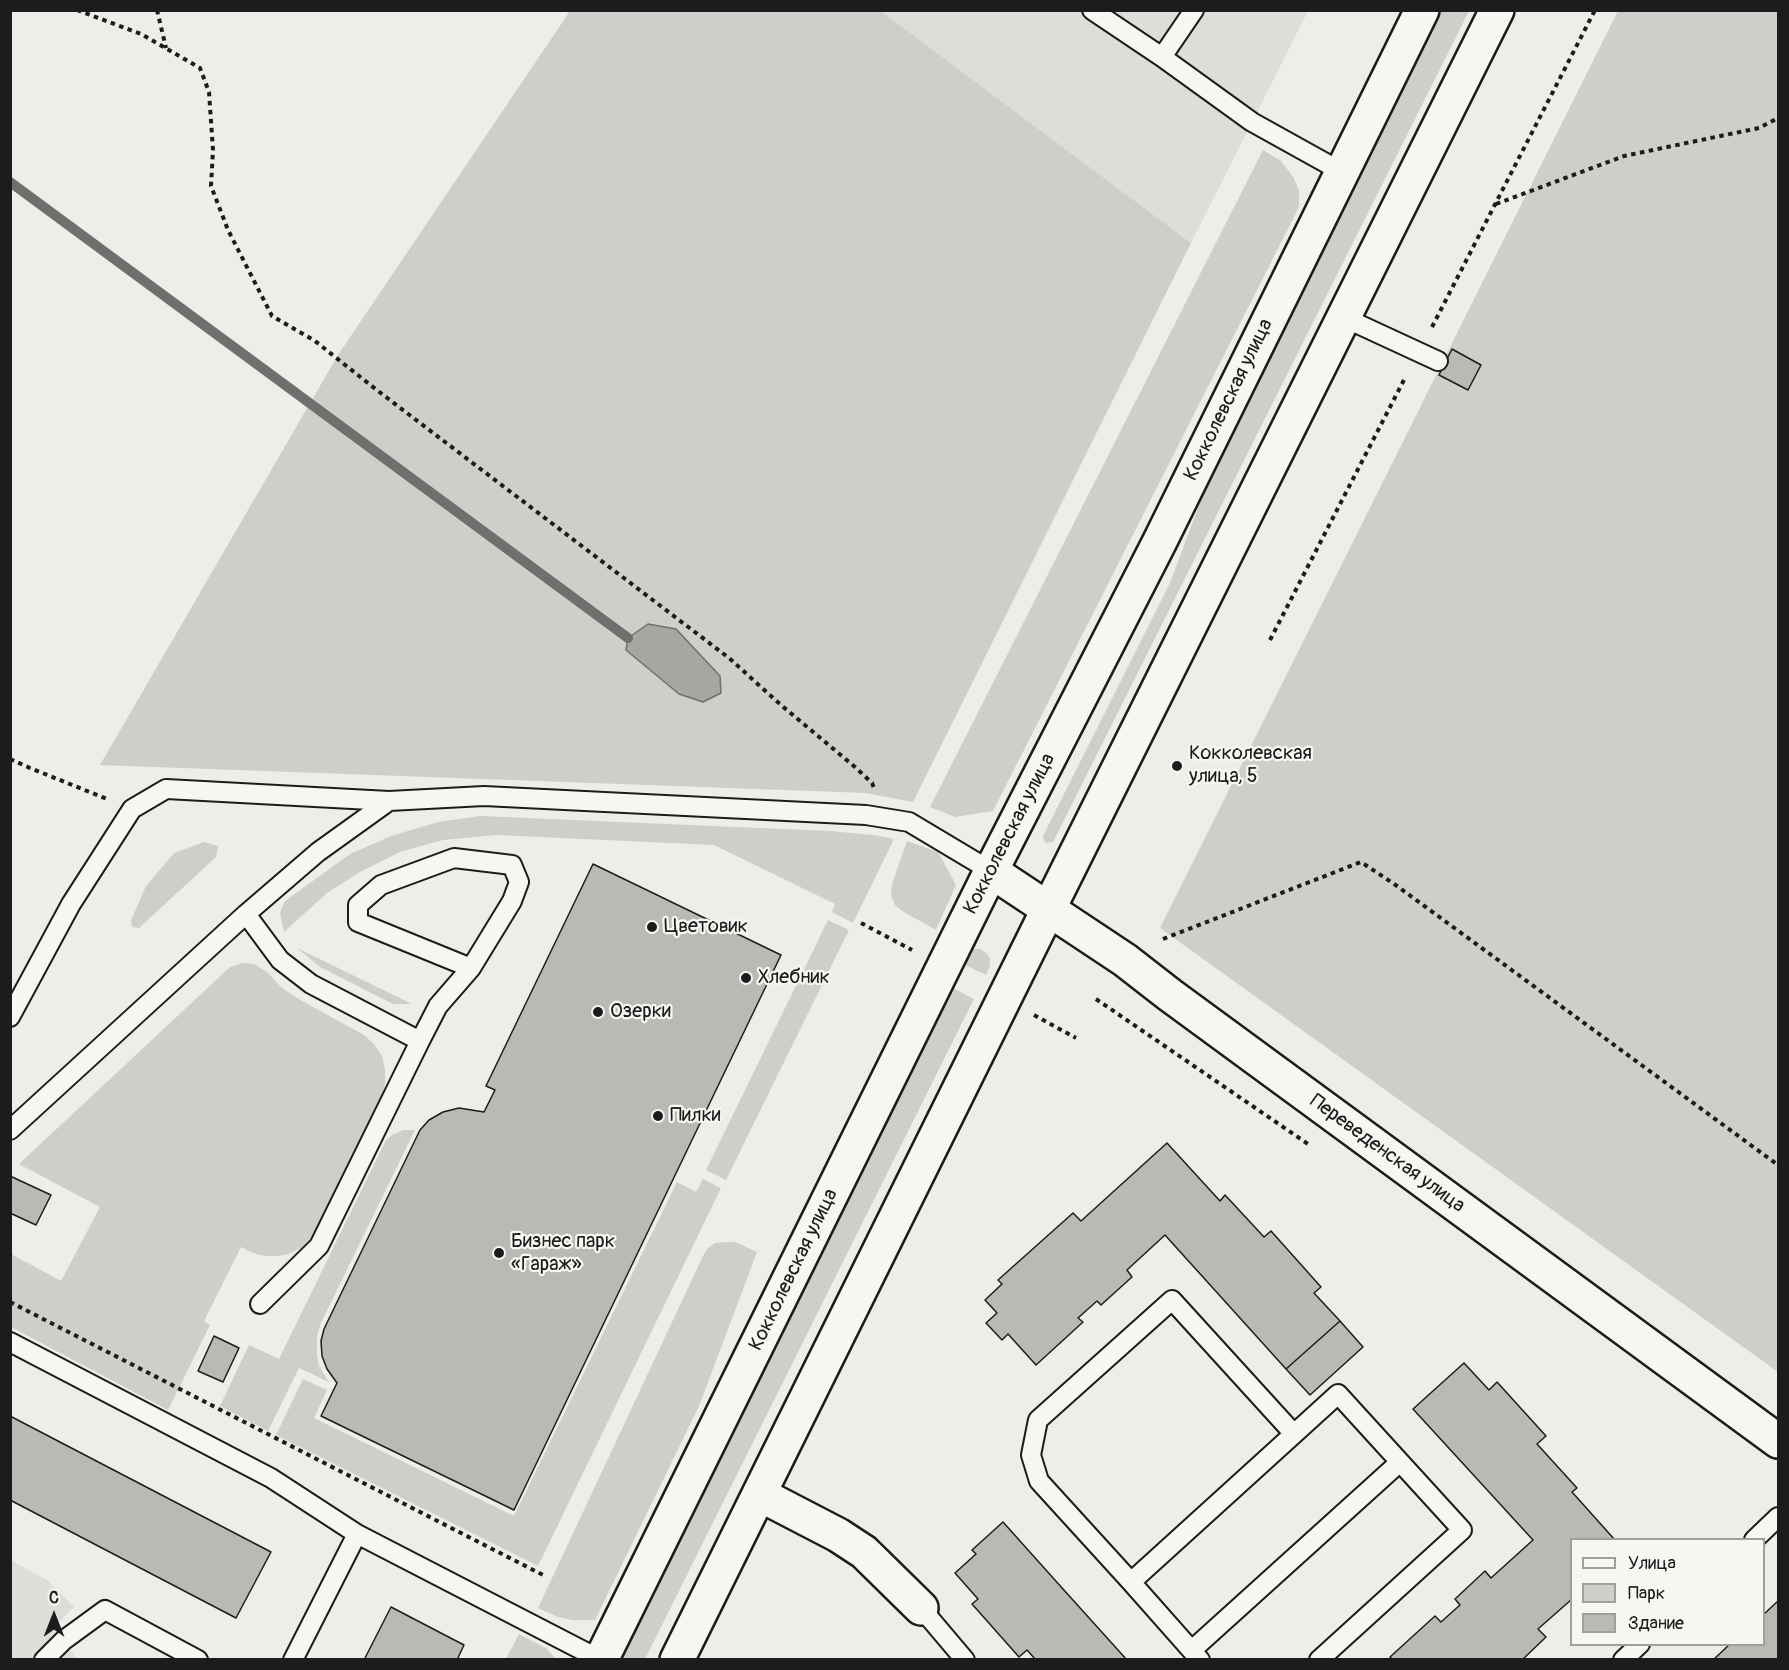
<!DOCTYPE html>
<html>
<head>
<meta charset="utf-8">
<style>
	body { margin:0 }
	#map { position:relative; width:1789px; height:1670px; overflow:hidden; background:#edede9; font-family:Pangolin,sans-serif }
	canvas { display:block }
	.frame { position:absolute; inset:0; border:12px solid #1c1c1c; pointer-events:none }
	.legend { position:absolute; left:1570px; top:1538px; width:195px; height:108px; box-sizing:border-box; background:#f6f6f2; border:2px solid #9f9f9c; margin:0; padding:8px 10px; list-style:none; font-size:18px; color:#1c1c1c }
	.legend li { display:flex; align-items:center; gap:12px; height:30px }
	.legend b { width:30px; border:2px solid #9f9f9c }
	.north { position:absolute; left:24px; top:1586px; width:60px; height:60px; -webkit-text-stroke:4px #f6f6f2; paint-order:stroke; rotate:0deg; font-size:16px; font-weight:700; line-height:24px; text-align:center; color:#1c1c1c }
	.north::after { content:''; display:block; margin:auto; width:21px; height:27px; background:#1c1c1c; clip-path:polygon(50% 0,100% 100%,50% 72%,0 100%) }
</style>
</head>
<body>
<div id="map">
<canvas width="1789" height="1670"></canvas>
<div class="frame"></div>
<ul class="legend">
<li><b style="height:8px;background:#f6f6f2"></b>Улица</li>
<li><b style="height:16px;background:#cececb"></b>Парк</li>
<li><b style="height:16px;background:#b9b9b6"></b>Здание</li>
</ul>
<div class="north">С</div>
</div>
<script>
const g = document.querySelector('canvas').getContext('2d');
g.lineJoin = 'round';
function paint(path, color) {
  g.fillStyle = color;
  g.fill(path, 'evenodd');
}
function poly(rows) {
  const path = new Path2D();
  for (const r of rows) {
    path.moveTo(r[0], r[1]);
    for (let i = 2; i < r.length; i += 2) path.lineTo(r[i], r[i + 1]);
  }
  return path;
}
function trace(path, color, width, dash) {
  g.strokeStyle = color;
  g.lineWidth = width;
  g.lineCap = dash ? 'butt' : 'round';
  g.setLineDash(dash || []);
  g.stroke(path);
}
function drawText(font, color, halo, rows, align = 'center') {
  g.font = font + ' Pangolin,sans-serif';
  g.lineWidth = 4.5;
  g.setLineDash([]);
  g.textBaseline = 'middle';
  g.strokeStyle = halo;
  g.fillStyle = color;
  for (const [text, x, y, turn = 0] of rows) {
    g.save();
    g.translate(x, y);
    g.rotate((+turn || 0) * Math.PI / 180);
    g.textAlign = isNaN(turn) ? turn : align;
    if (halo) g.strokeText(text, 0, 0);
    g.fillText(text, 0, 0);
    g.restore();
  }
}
paint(poly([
	[881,11,1308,11,1191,243],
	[10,1560,47,1580,74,1607,55,1626,75,1657,79,1659,11,1659]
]), '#ddddda');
paint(poly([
	[570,11,881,11,1191,243,913,802,866,793,100,765,338,355],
	[1440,11,1469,11,1053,842,1047,843,1044,841,1043,836,1170,583,1225,436],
	[1618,11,1778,11,1778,1372,1160,928],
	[1263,150,1281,161,1293,177,1299,190,1299,207,993,811,955,817,930,807],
	[480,816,830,831,874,835,894,839,853,923,832,912,835,904,714,845,497,835,443,840,400,852,360,872,327,893,284,932,280,913,285,901,350,854,391,836,438,822],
	[907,841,938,852,956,885,936,930,902,911,895,905,891,896,892,884],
	[204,842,218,846,216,857,139,928,132,927,131,920,146,886,174,853],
	[828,920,849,930,726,1180,706,1170],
	[297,948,412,1004,393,1004,320,967],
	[972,949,980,949,985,952,990,958,990,966,986,975,961,963,966,953],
	[243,963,254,964,267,972,282,988,302,1001,364,1035,374,1044,382,1056,385,1070,385,1083,383,1093,313,1236,302,1247,291,1253,279,1256,265,1256,253,1253,241,1247,204,1321,210,1325,168,1410,11,1327,11,1254,61,1281,100,1207,19,1164,230,967],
	[949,986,974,999,645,1659,615,1660],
	[403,1130,415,1130,321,1323,317,1336,317,1355,319,1366,329,1382,299,1368,268,1431,220,1406,249,1345,279,1359,386,1140,392,1135],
	[703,1179,721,1188,538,1566,276,1435,303,1379,327,1390,314,1418,514,1516,677,1182,696,1192],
	[725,1242,735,1242,757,1252,699,1406,595,1620,572,1620,558,1617,538,1608,703,1256,707,1249,715,1243],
	[519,1634,546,1648,556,1659,506,1659]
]), '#cececb');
const water = poly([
	[648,624,676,629,720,676,721,693,703,702,679,694,626,650,628,638,648,624]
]);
paint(water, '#a6a6a3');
trace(water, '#6f6f6d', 1.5);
trace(poly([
	[10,182,628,638]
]), '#6f6f6d', 10);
const building = poly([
	[1452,349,1481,365,1468,390,1439,375,1452,349],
	[593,864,781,955,514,1510,321,1416,337,1383,327,1369,322,1356,321,1341,324,1329,420,1130,429,1120,443,1112,459,1108,484,1112,495,1090,486,1086,593,864],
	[1167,1143,1220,1201,1225,1195,1264,1237,1271,1231,1321,1287,1314,1293,1340,1321,1286,1369,1165,1235,1127,1270,1132,1277,1101,1305,1097,1301,1088,1309,1078,1318,1083,1322,1036,1365,1008,1334,1002,1340,986,1323,997,1313,985,1300,1002,1284,998,1280,1073,1213,1081,1221,1167,1143],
	[10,1176,51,1195,36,1225,10,1213,10,1176],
	[1340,1321,1363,1347,1310,1395,1286,1369,1340,1321],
	[214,1336,239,1348,223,1382,198,1371,214,1336],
	[1464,1363,1489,1390,1497,1382,1546,1436,1537,1444,1577,1488,1572,1492,1615,1540,1572,1540,1572,1599,1538,1629,1546,1637,1522,1660,1393,1660,1390,1657,1435,1616,1441,1622,1460,1605,1455,1599,1485,1571,1491,1578,1533,1540,1413,1409,1464,1363],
	[10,1416,271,1552,236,1618,10,1500,10,1416],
	[1003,1522,1054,1579,1127,1660,1036,1660,1027,1650,1019,1657,972,1604,978,1599,955,1573,976,1554,972,1550,1003,1522],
	[1778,1601,1778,1660,1713,1660,1730,1644,1764,1644,1764,1614,1778,1601],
	[391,1607,464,1645,457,1660,364,1660,391,1607]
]);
paint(building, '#b9b9b6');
trace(building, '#1c1c1c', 1.5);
const lane = poly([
	[1092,10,1162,57,1252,122,1342,172],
	[1162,57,1194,10],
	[1345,318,1438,361],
	[246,914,280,960,311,984,420,1041,438,1006,471,968,512,901,519,882,512,865,454,858,381,885,358,905,358,922,471,968],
	[10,1017,71,904,132,809,166,789,389,801],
	[10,1130,246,914,318,852,389,801,484,796,866,815,909,822,991,871],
	[260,1304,319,1246,420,1041],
	[10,1342,271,1478,357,1534,601,1660],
	[1294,1434,1338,1394,1462,1530,1319,1660],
	[1754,1540,1778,1517],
	[1131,1582,1294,1434,1172,1300,1038,1420,1031,1455,1039,1481,1131,1582,1200,1660],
	[921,1608,965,1660],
	[1192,1650,1400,1462],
	[44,1660,64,1640,105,1610,198,1660],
	[293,1660,357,1534],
	[1623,1660,1640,1644]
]);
const street = poly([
	[991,871,1125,960,1170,995,1778,1441],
	[759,1494,838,1535,864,1552,921,1608],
	[601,1660,991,871,1160,541,1422,10],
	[677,1660,1048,910,1497,10]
]);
trace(lane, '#1c1c1c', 22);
trace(street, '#1c1c1c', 38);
trace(poly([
	[77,10,141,34,200,68,209,92,213,150,211,186,228,230,272,316,315,341,378,391,729,658,781,705,855,767,872,783,874,788],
	[157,10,166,48],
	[1496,204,1624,156,1759,128,1778,118],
	[1432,327,1595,10],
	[1270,640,1406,376],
	[10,759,30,768,107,799],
	[861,923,912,950],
	[1163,939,1361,862,1397,886,1778,1165],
	[1096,999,1308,1144],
	[1034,1015,1076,1038],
	[10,1302,543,1575]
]), '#1c1c1c', 4, [4.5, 4.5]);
trace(lane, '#f6f6f2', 18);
trace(street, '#f6f6f2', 33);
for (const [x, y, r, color] of [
	[1177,766,6,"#1c1c1c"],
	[652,927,6,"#1c1c1c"],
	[746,978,6,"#1c1c1c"],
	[598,1012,6,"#1c1c1c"],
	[658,1116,6,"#1c1c1c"],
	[499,1253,6,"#1c1c1c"]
]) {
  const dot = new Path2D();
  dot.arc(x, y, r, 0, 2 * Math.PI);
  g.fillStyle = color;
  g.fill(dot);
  trace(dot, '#f6f6f2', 2);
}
drawText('20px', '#1c1c1c', '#f6f6f2', [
	["Кокколевская улица",1229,400,-64],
	["Кокколевская улица",1010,834,-63],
	["Переведенская улица",1387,1154,36],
	["Кокколевская улица",794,1270,-64]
]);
drawText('20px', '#1c1c1c', '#f6f6f2', [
	["Кокколевская",1189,754],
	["улица, 5",1189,777],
	["Цветовик",664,927],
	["Хлебник",758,978],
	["Озерки",610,1012],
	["Пилки",670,1116],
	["Бизнес парк",511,1242],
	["«Гараж»",511,1265]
], 'left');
</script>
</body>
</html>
